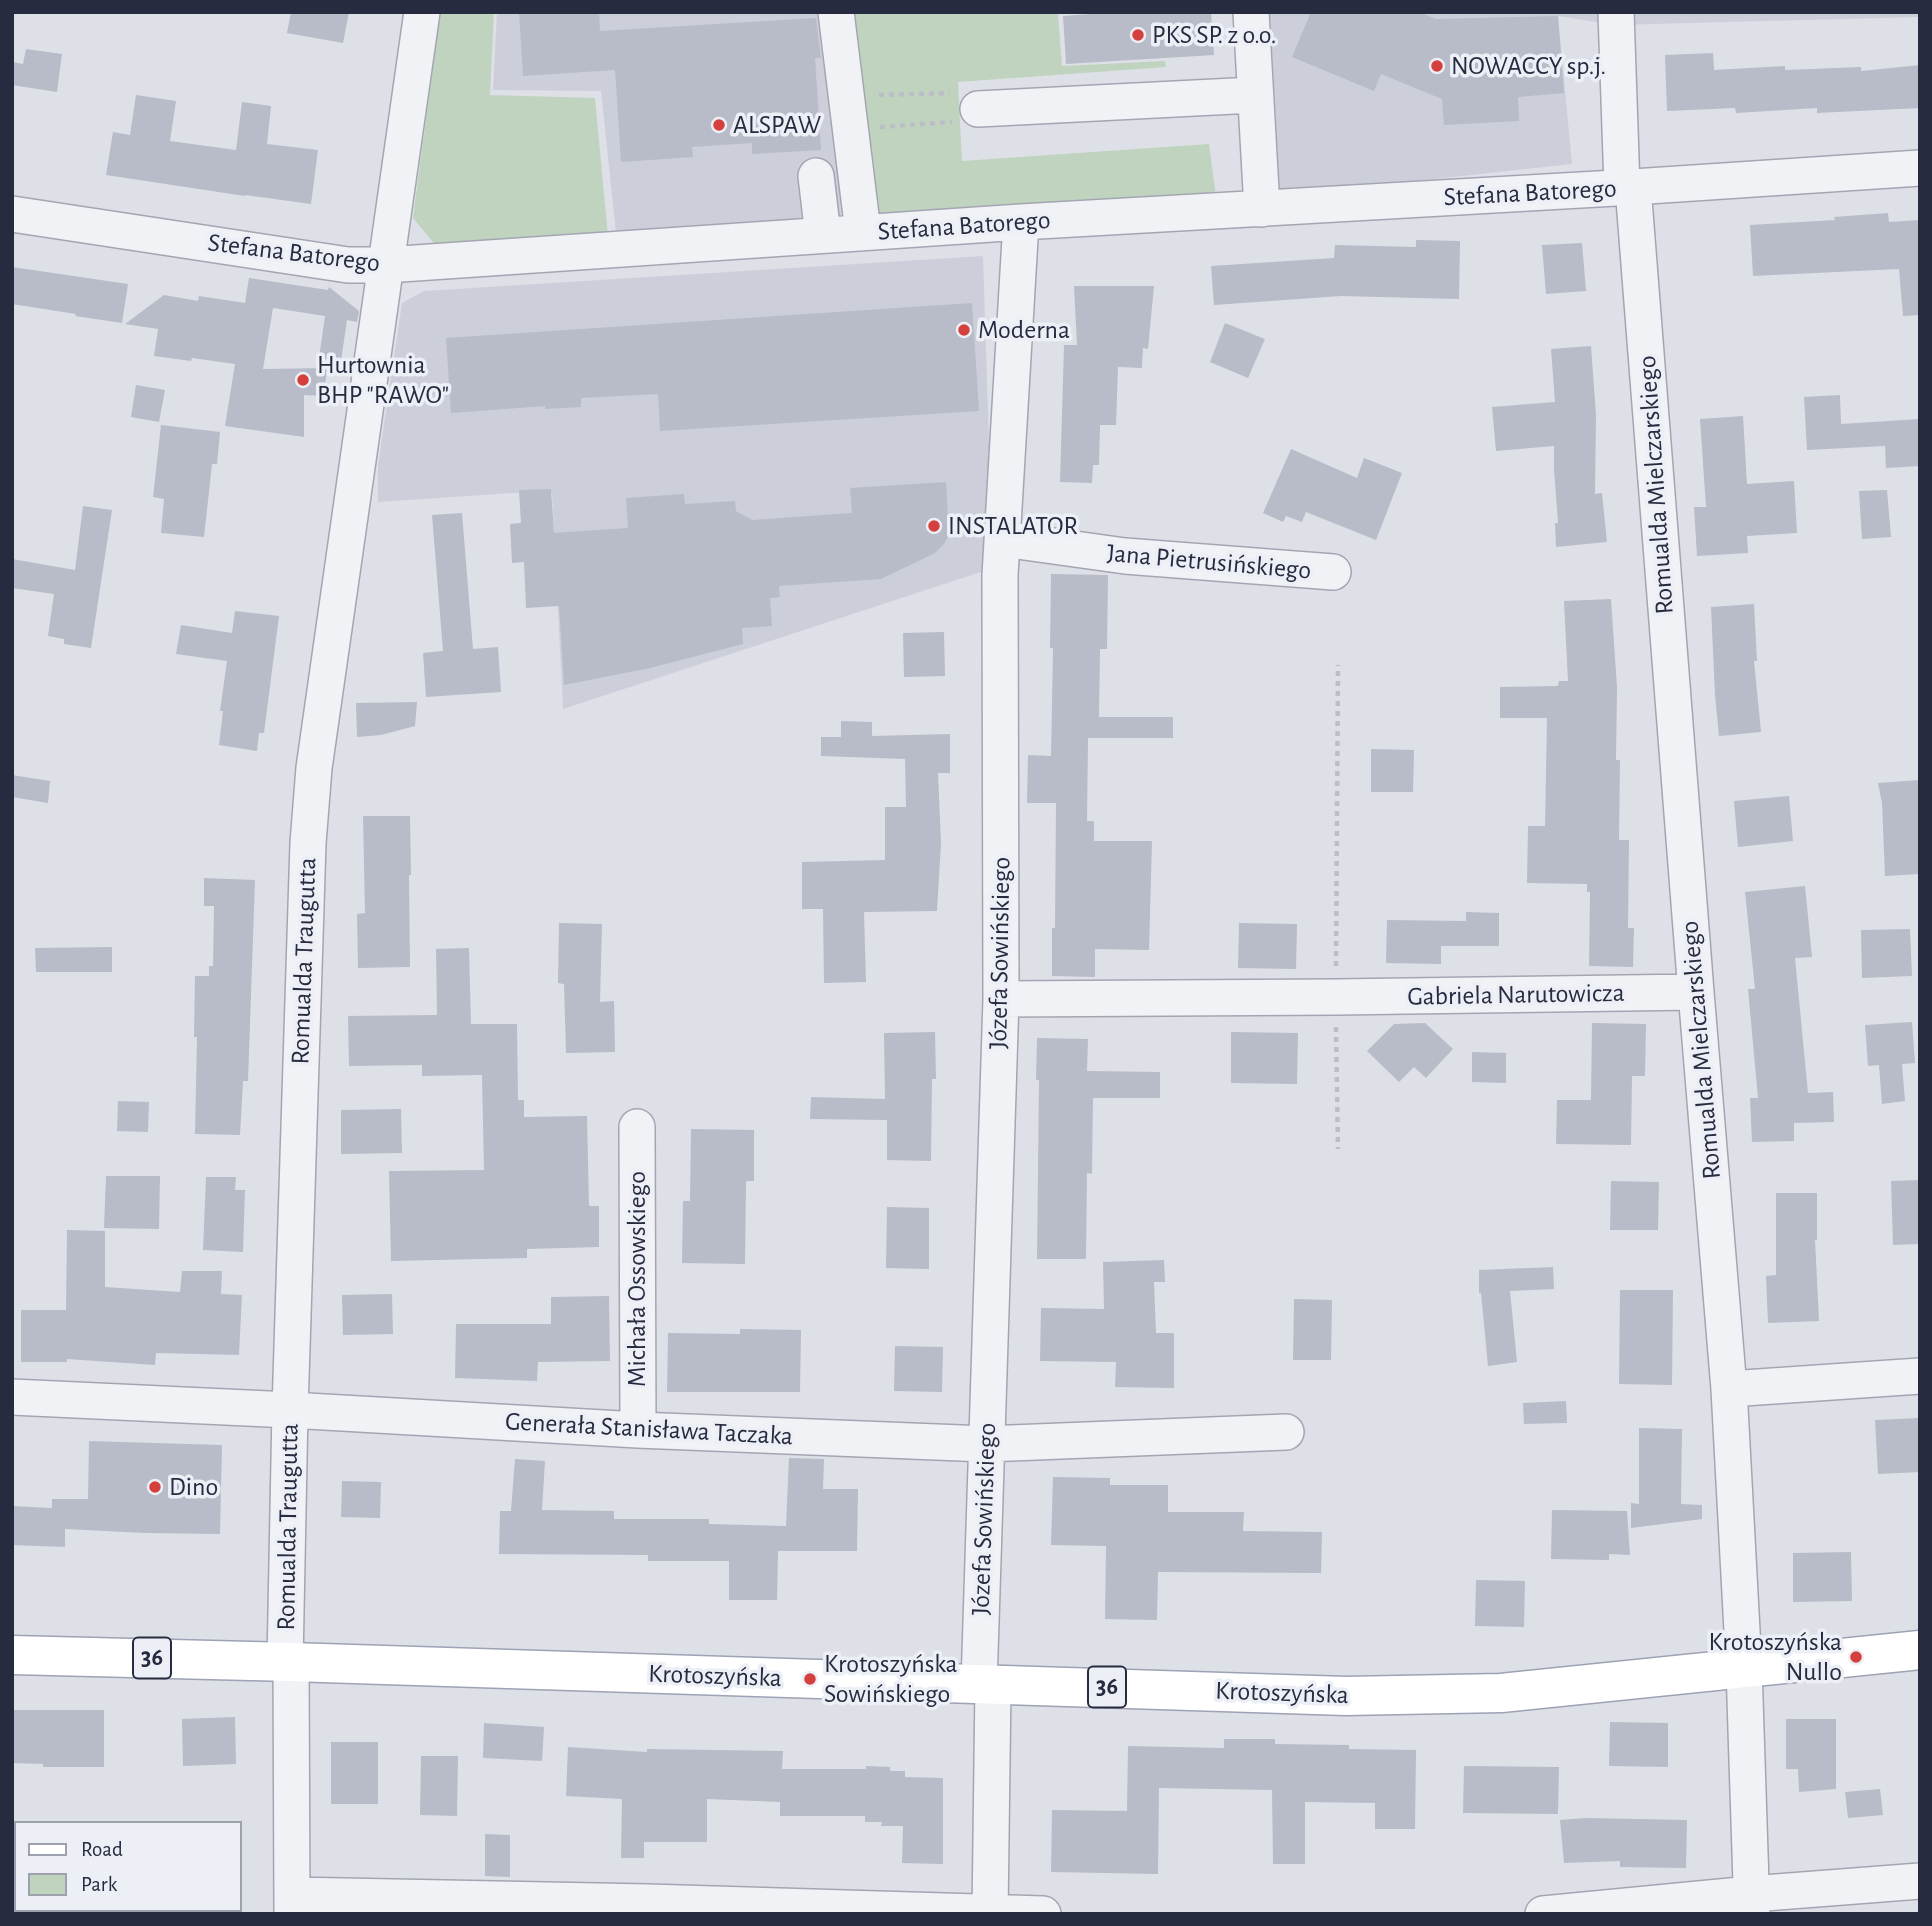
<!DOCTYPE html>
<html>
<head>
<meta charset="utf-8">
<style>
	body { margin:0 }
	#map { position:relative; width:1932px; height:1926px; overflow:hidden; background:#dee0e8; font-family:"Alegreya Sans",sans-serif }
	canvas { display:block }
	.frame { position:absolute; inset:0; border:14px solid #262b40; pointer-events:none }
	.legend { position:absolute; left:14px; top:1821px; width:228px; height:91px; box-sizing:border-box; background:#edeff6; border:2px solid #9da1ad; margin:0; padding:9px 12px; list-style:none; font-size:21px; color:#262b40 }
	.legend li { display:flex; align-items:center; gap:14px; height:35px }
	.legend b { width:35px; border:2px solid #9da1ad }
</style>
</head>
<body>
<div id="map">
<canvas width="1932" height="1926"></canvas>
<div class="frame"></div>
<ul class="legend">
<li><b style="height:9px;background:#fff"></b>Road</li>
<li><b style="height:19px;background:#c0d3bf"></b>Park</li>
</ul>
</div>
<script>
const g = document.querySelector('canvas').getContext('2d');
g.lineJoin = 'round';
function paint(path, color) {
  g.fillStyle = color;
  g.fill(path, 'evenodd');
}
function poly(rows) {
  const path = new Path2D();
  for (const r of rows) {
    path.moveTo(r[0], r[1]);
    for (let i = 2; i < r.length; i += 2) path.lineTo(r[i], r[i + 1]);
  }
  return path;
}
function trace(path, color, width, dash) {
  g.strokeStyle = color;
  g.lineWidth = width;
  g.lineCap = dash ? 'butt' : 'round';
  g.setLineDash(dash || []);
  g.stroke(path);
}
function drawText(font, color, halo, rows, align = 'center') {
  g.font = font + ' "Alegreya Sans",sans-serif';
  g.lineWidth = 7;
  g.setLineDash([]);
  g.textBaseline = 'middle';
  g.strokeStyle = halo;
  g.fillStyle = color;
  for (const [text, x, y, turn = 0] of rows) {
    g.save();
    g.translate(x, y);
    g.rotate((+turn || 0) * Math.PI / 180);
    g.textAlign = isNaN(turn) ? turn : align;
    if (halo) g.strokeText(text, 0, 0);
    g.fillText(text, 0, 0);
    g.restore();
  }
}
paint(poly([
	[497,12,852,12,836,76,841,218,616,233,601,91,493,90],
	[1270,12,1920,12,1920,17,1615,25,1558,16,1572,164,1280,196],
	[983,256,993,568,563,709,552,493,513,493,378,502,378,465,402,303,424,291]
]), '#cccfda');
paint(poly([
	[440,12,494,12,490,95,595,98,608,237,438,248,413,218],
	[855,12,1070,12,1058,14,1062,66,1165,61,1166,67,958,82,962,161,1209,144,1216,197,877,217,860,76]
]), '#c0d3bf');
paint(poly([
	[291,12,349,12,343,43,287,33],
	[519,12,599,12,600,31,816,18,821,58,815,58,821,150,752,154,752,143,692,147,693,157,621,162,615,70,523,76],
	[1120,12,1211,12,1214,55,1066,64,1063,16],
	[1311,12,1418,12,1436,19,1558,16,1564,93,1518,97,1519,121,1444,125,1442,99,1381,74,1374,91,1292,57],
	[26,49,62,54,57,92,12,85,12,62,23,64],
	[1713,53,1714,70,1785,66,1785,70,1861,67,1861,71,1920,65,1920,108,1817,113,1817,108,1736,113,1735,108,1667,111,1665,55],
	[136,95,176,101,170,141,236,150,242,102,271,106,267,144,318,150,311,204,245,195,245,196,106,175,113,132,130,135],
	[1888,213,1889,222,1920,220,1920,315,1903,316,1899,269,1753,276,1750,225,1835,220,1834,217],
	[1416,240,1460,241,1459,299,1341,296,1214,305,1211,266,1334,258,1335,245,1416,247],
	[1582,243,1586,291,1546,294,1542,245],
	[12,267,128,284,122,323,75,316,76,314,12,304],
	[249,278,328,290,329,287,359,311,357,322,347,320,341,361,319,358,325,316,273,308,263,369,327,368,324,396,304,395,304,437,225,426,235,364,192,358,191,361,154,356,158,329,125,324,164,295,198,301,199,296,245,303],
	[1074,286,1154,286,1148,349,1143,348,1142,368,1118,367,1116,425,1100,425,1099,465,1093,465,1092,483,1060,482,1064,345,1077,345],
	[972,303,979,411,660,431,658,394,581,398,581,407,545,409,545,406,451,413,446,338],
	[1225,323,1265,339,1248,378,1210,362],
	[1591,346,1596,415,1595,494,1602,493,1607,542,1556,547,1555,523,1558,523,1554,469,1554,446,1496,451,1492,407,1555,402,1551,349],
	[136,385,165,390,159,422,131,417],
	[1840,395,1841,424,1920,419,1920,466,1886,468,1885,446,1807,450,1804,397],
	[1743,416,1747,484,1794,481,1797,533,1747,536,1748,553,1697,556,1694,507,1706,507,1700,419],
	[161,425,220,432,217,464,212,464,204,537,161,533,164,499,153,497],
	[1291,449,1357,478,1364,458,1402,473,1376,540,1306,512,1302,522,1286,516,1283,522,1263,513],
	[946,482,949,535,944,544,935,553,881,579,779,586,780,597,770,598,772,626,742,628,743,644,650,668,564,685,559,606,526,608,524,562,512,563,510,524,521,523,519,490,551,489,554,533,628,528,626,498,684,494,685,504,735,501,736,511,752,520,852,513,850,488],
	[1887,490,1891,537,1862,539,1859,491],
	[83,506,112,510,91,648,64,644,64,639,48,636,54,594,12,588,12,559,75,570],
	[462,513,473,649,498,647,501,692,426,697,423,653,443,651,432,515],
	[1051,574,1108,575,1107,649,1100,649,1099,717,1173,717,1173,738,1088,738,1087,821,1094,821,1094,841,1152,841,1149,950,1095,949,1095,977,1052,976,1052,928,1055,928,1056,803,1027,803,1028,755,1051,756,1053,648,1050,648],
	[1611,599,1617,687,1616,760,1620,760,1619,840,1629,840,1628,928,1634,928,1633,967,1589,966,1590,892,1587,892,1587,884,1527,883,1528,826,1545,826,1547,718,1500,718,1500,687,1558,686,1559,681,1568,681,1564,601],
	[1754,604,1757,661,1754,661,1761,732,1719,736,1715,695,1711,607],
	[235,611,279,616,264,733,259,733,257,751,219,745,223,711,220,711,227,661,176,654,181,625,232,633],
	[944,632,945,676,904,677,903,633],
	[417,702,415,726,381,735,357,737,356,703],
	[841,721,872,722,872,736,950,734,950,773,938,773,941,843,937,911,864,912,866,982,824,983,823,909,802,909,802,862,885,860,885,807,906,807,905,759,821,756,821,737,841,737],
	[1371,749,1414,750,1413,792,1371,792],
	[12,775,50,781,48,803,12,797],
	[1920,780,1920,874,1885,876,1882,803,1878,783],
	[1789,796,1793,841,1738,847,1734,801],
	[363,816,410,816,411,875,409,875,410,967,358,968,357,914,365,913],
	[204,878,255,880,248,1081,243,1081,240,1135,195,1134,197,1037,194,1037,195,976,209,976,209,966,213,966,214,906,204,906],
	[1805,886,1812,957,1795,958,1808,1093,1833,1092,1834,1122,1794,1123,1794,1141,1752,1142,1750,1098,1758,1098,1748,989,1755,989,1745,892],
	[1466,912,1499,913,1499,946,1441,946,1441,964,1386,963,1387,920,1466,921],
	[559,923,602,924,600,1002,614,1001,615,1052,566,1053,564,984,558,983],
	[1239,923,1297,924,1296,969,1238,968],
	[1910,929,1912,976,1862,978,1861,930],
	[112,947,112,972,36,972,35,948],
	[469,948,471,1024,517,1024,518,1100,524,1100,524,1117,587,1116,589,1206,599,1206,599,1247,527,1249,527,1258,391,1261,389,1171,484,1170,482,1075,422,1076,422,1065,349,1066,348,1016,437,1015,436,949],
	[1912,1022,1915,1063,1902,1064,1905,1101,1882,1104,1879,1065,1868,1066,1865,1025],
	[1425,1023,1453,1049,1426,1078,1414,1067,1399,1082,1367,1051,1394,1024],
	[1592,1023,1646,1024,1645,1076,1632,1076,1631,1145,1556,1144,1557,1100,1591,1100],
	[935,1032,936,1079,932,1079,931,1161,887,1160,887,1120,810,1119,811,1097,885,1099,884,1033],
	[1231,1032,1298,1033,1297,1084,1231,1083],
	[1037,1038,1088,1039,1087,1071,1160,1072,1160,1098,1093,1098,1092,1174,1087,1173,1086,1259,1037,1259,1039,1080,1036,1080],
	[1472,1052,1506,1053,1506,1083,1472,1082],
	[118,1101,149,1102,148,1132,117,1131],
	[401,1109,402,1153,341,1154,341,1110],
	[691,1129,754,1130,754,1181,746,1181,745,1264,682,1263,683,1201,690,1201],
	[106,1176,160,1176,159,1229,104,1228],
	[206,1177,236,1177,235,1190,245,1190,243,1252,203,1250],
	[1920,1180,1920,1244,1893,1245,1891,1181],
	[1611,1181,1659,1182,1658,1230,1610,1230],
	[1776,1193,1817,1193,1817,1240,1815,1240,1819,1321,1768,1323,1766,1276,1776,1275],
	[887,1207,929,1208,929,1269,886,1268],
	[67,1230,105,1231,105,1287,180,1292,182,1271,222,1271,221,1294,242,1295,239,1355,156,1353,155,1365,67,1359,67,1362,21,1362,21,1310,66,1310],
	[1164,1260,1165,1282,1154,1282,1156,1333,1174,1333,1174,1388,1115,1387,1116,1362,1040,1361,1041,1308,1104,1309,1103,1262],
	[1553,1267,1554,1289,1510,1291,1517,1362,1488,1366,1481,1293,1479,1293,1479,1270],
	[1620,1290,1673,1290,1672,1385,1619,1384],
	[392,1294,393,1334,343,1335,342,1295],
	[609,1296,610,1361,538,1362,537,1381,455,1378,456,1324,551,1324,551,1297],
	[1294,1299,1332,1300,1331,1360,1293,1360],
	[740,1329,801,1330,800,1392,667,1392,668,1333,740,1334],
	[895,1346,943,1347,942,1392,894,1391],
	[1566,1401,1567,1423,1524,1424,1523,1403],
	[1920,1418,1920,1472,1878,1474,1875,1420],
	[1639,1428,1682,1429,1681,1504,1702,1505,1702,1519,1631,1528,1631,1503,1639,1504],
	[89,1441,222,1445,220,1534,145,1533,65,1529,65,1547,12,1545,12,1506,52,1508,52,1499,88,1499],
	[789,1458,824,1459,823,1489,858,1489,857,1551,778,1551,777,1600,729,1600,729,1561,648,1561,648,1555,499,1554,500,1511,511,1511,515,1459,545,1461,542,1510,614,1511,614,1519,709,1519,709,1524,786,1526],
	[1053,1477,1110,1478,1110,1485,1168,1485,1168,1512,1244,1512,1243,1531,1322,1532,1321,1573,1158,1572,1157,1620,1105,1619,1106,1546,1051,1545],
	[342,1481,381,1482,380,1518,341,1517],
	[1552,1510,1627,1511,1630,1555,1609,1554,1609,1560,1551,1559],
	[1851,1552,1852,1601,1793,1602,1793,1553],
	[1476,1580,1525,1581,1524,1627,1475,1626],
	[12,1710,104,1710,104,1767,43,1767,43,1764,12,1763],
	[235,1717,236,1764,183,1766,182,1719],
	[1786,1719,1836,1719,1836,1789,1799,1792,1798,1769,1786,1769],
	[1610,1722,1668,1723,1668,1767,1609,1766],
	[484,1723,544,1727,542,1761,483,1758],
	[1224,1739,1275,1739,1275,1744,1349,1745,1349,1749,1416,1750,1415,1829,1375,1829,1375,1803,1305,1802,1305,1864,1273,1864,1272,1790,1159,1788,1158,1874,1051,1872,1052,1810,1127,1811,1128,1746,1224,1748],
	[331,1742,378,1742,378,1804,331,1804],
	[568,1747,647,1752,647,1749,783,1751,782,1769,866,1769,866,1766,890,1767,890,1771,905,1771,905,1777,943,1778,943,1864,902,1863,903,1826,881,1826,882,1822,865,1822,865,1816,780,1816,780,1802,707,1799,707,1842,644,1842,644,1858,621,1858,622,1799,566,1796],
	[421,1756,458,1756,457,1816,420,1815],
	[1464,1766,1559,1767,1558,1814,1463,1813],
	[1880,1789,1883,1815,1848,1818,1845,1792],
	[1586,1818,1687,1820,1686,1868,1620,1867,1620,1861,1564,1863,1560,1820],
	[485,1834,510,1835,510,1877,485,1876]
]), '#b8bbc8');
const minor = poly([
	[836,12,863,232],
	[1251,12,1262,209],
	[1616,12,1622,187],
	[978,109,1254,95],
	[816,176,823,235],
	[1633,187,1696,992,1729,1389,1744,1668,1752,1914],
	[12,214,348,265,386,265,1021,222,1633,187,1920,168],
	[1003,539,1125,556,1333,572],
	[1001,999,1336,997,1696,992],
	[637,1127,638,1430],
	[1729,1389,1920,1376],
	[12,1397,290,1410,638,1430,986,1444,1286,1432],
	[285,1662,290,1410,308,843,314,768,422,12],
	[291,1662,292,1914],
	[979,1684,1001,999,1000,575,1021,222],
	[292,1895,648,1902,1043,1914],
	[990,1914,993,1684],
	[1543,1914,1751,1894,1920,1881]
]);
const major = poly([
	[12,1655,291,1662,1346,1696,1501,1693,1920,1650]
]);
trace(minor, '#a3a6b2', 38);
trace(major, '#9da2b4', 41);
trace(poly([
	[879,95,950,93],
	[880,127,952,122],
	[1336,966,1338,665],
	[1336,1027,1338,1149]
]), '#bcbec7', 4.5, [5, 5]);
trace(minor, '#f1f2f6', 35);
trace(major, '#fff', 38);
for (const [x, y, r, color] of [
	[1138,35,7,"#d4403d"],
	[1437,66,7,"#d4403d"],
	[719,125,7,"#d4403d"],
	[964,330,7,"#d4403d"],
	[303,380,7,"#d4403d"],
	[934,526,7,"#d4403d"],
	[155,1487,7,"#d4403d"],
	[1856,1657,7,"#d4403d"],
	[810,1679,7,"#d4403d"]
]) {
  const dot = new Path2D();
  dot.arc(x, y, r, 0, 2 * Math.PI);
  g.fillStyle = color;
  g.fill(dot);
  trace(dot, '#edeff6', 2.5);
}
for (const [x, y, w] of [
	[152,1658,38],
	[1107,1687,38]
]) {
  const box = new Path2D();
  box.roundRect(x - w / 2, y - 20.5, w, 41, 5);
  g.fillStyle = '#edeff6';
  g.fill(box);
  trace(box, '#262b40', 2);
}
drawText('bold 24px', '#262b40', null, [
	["36",152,1658],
	["36",1107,1687]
]);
drawText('26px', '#262b40', '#edeff6', [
	["PKS SP. z o.o.",1152,35],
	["NOWACCY sp.j.",1451,66],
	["ALSPAW",733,125],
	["Moderna",978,330],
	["Hurtownia",317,365],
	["BHP \"RAWO\"",317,395],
	["INSTALATOR",948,526],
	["Dino",169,1487],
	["Krotoszyńska",1842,1642,"right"],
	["Nullo",1842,1672,"right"],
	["Krotoszyńska",824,1664],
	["Sowińskiego",824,1694]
], 'left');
drawText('26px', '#262b40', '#edeff6', [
	["Stefana Batorego",1530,193,-3],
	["Stefana Batorego",964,226,-4],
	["Stefana Batorego",294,253,7],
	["Romualda Mielczarskiego",1656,485,-94],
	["Jana Pietrusińskiego",1209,562,5],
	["Józefa Sowińskiego",1000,953,-89],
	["Romualda Traugutta",304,961,-88],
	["Gabriela Narutowicza",1516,995,-1],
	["Romualda Mielczarskiego",1701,1050,-95],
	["Michała Ossowskiego",637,1279,-90],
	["Generała Stanisława Taczaka",649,1429,3],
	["Józefa Sowińskiego",984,1519,-88],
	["Romualda Traugutta",288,1527,-89],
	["Krotoszyńska",715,1676,2],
	["Krotoszyńska",1282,1693,2]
]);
</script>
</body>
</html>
